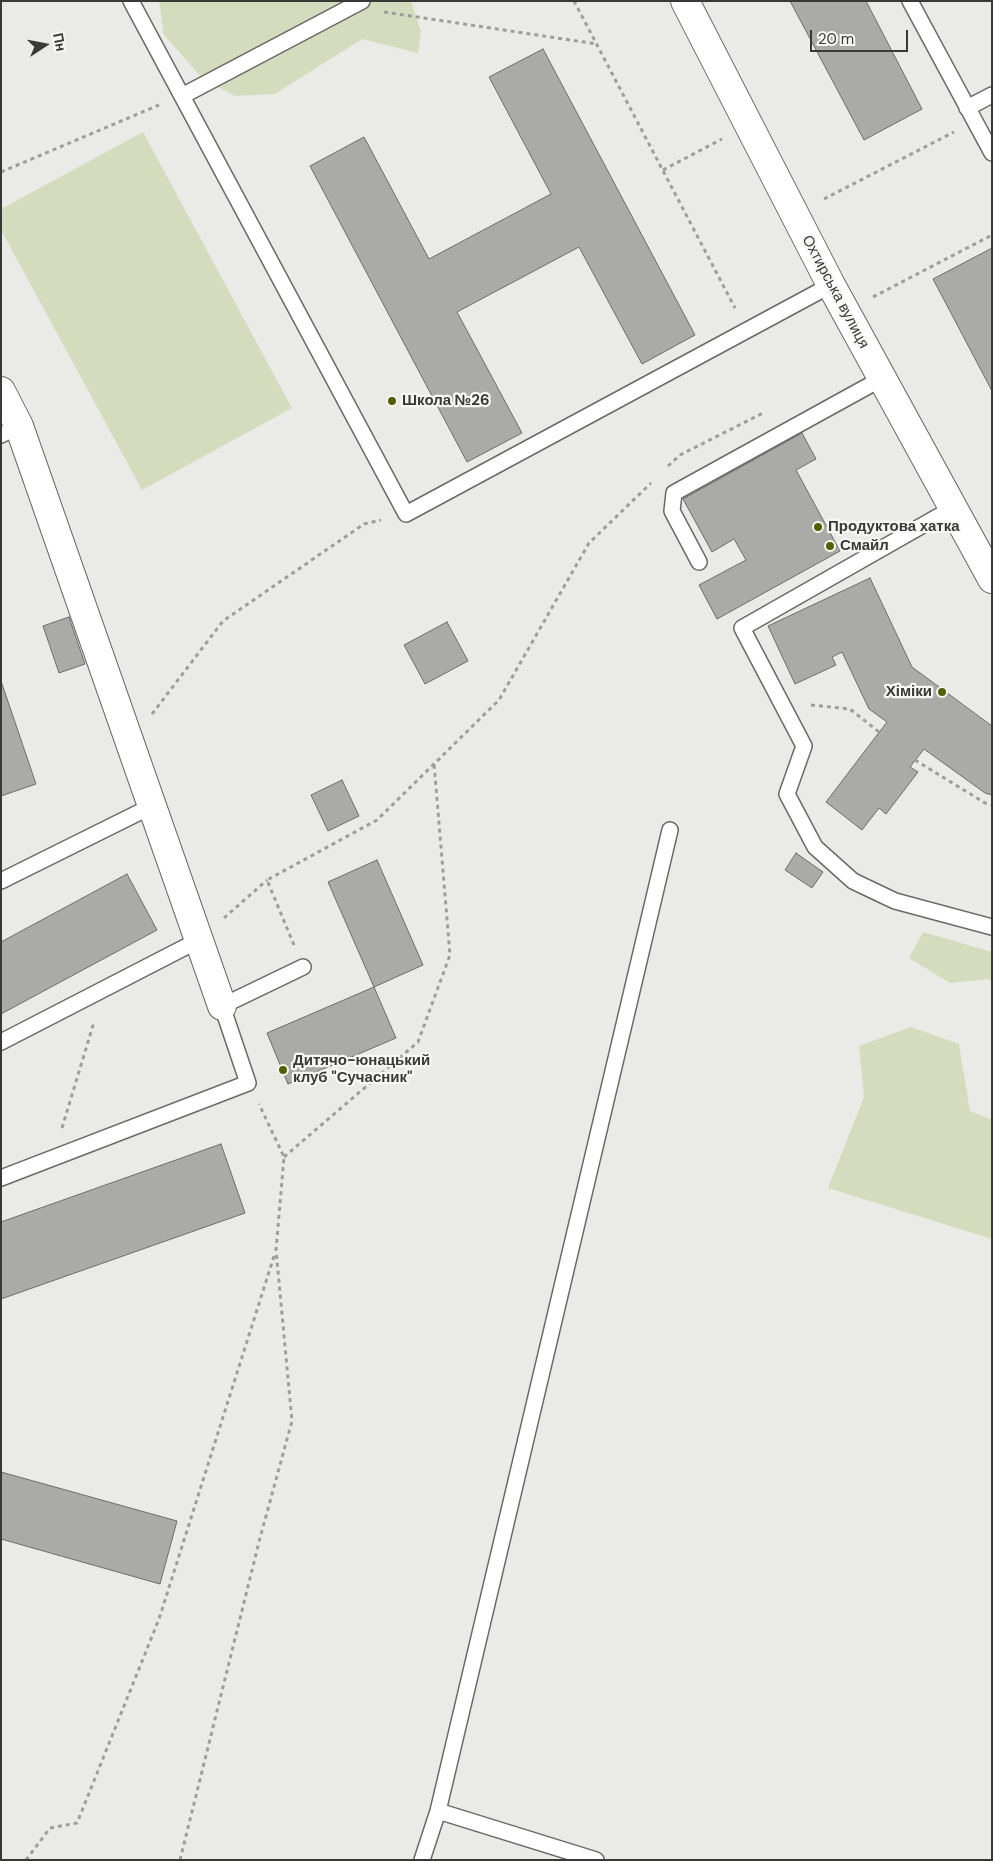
<!DOCTYPE html>
<html>
<head>
<meta charset="utf-8">
<style>
	body { margin:0 }
	#map { position:relative; width:993px; height:1861px; overflow:hidden; background:#eaebe6; font-family:"DM Sans",sans-serif }
	canvas { display:block }
	.frame { position:absolute; inset:0; border:2px solid #393937; pointer-events:none }
	.north { position:absolute; left:20px; top:20px; width:50px; height:50px; -webkit-text-stroke:4px #f7f8f3; paint-order:stroke; rotate:79deg; font-size:14px; font-weight:700; line-height:20px; text-align:center; color:#393937 }
	.north::after { content:''; display:block; margin:auto; width:18px; height:22px; background:#393937; clip-path:polygon(50% 0,100% 100%,50% 72%,0 100%) }
	.scale { position:absolute; left:810px; top:30px; width:98px; height:22px; box-sizing:border-box; border:2px solid #393937; border-top:0; padding-left:6px; font-size:15px; line-height:18px; white-space:nowrap; color:#393937; -webkit-text-stroke:4px #f7f8f3; paint-order:stroke }
</style>
</head>
<body>
<div id="map">
<canvas width="993" height="1861"></canvas>
<div class="frame"></div>
<div class="north">Пн</div>
<div class="scale">20 m</div>
</div>
<script>
const g = document.querySelector('canvas').getContext('2d');
g.lineJoin = 'round';
function paint(path, color) {
  g.fillStyle = color;
  g.fill(path, 'evenodd');
}
function poly(rows) {
  const path = new Path2D();
  for (const r of rows) {
    path.moveTo(r[0], r[1]);
    for (let i = 2; i < r.length; i += 2) path.lineTo(r[i], r[i + 1]);
  }
  return path;
}
function trace(path, color, width, dash) {
  g.strokeStyle = color;
  g.lineWidth = width;
  g.lineCap = dash ? 'butt' : 'round';
  g.setLineDash(dash || []);
  g.stroke(path);
}
function drawText(font, color, halo, rows, align = 'center') {
  g.font = font + ' "DM Sans",sans-serif';
  g.lineWidth = 4.5;
  g.setLineDash([]);
  g.textBaseline = 'middle';
  g.strokeStyle = halo;
  g.fillStyle = color;
  for (const [text, x, y, turn = 0] of rows) {
    g.save();
    g.translate(x, y);
    g.rotate((+turn || 0) * Math.PI / 180);
    g.textAlign = isNaN(turn) ? turn : align;
    if (halo) g.strokeText(text, 0, 0);
    g.fillText(text, 0, 0);
    g.restore();
  }
}
paint(poly([
	[159,1,411,1,421,32,418,53,362,39,275,94,235,96,202,78,164,35],
	[143,132,292,408,142,490,1,230,1,209],
	[923,932,992,952,992,982,988,979,950,983,909,958],
	[911,1027,959,1044,970,1111,992,1120,992,1239,828,1188,864,1097,859,1046]
]), '#d5dcbe');
const building = poly([
	[790,1,866,1,922,109,864,140,790,1],
	[543,49,695,335,642,364,579,247,457,312,522,433,467,462,310,166,364,137,429,259,551,194,489,77,543,49],
	[992,248,992,391,933,279,992,248],
	[802,433,816,459,796,470,840,551,717,619,699,585,746,560,734,539,712,552,683,499,802,433],
	[870,578,912,667,992,726,992,795,985,793,924,749,910,767,918,772,886,814,879,808,862,830,826,802,887,722,869,709,842,652,832,657,836,665,795,684,768,626,870,578],
	[69,617,85,664,59,673,43,626,69,617],
	[447,622,468,661,425,684,404,645,447,622],
	[1,681,36,784,1,796,1,681],
	[342,780,359,816,328,831,311,795,342,780],
	[796,853,823,872,812,888,785,870,796,853],
	[377,860,423,965,374,987,328,882,377,860],
	[127,874,157,930,1,1014,1,942,127,874],
	[374,987,396,1038,288,1084,267,1033,374,987],
	[221,1144,245,1213,1,1299,1,1222,221,1144],
	[1,1472,177,1521,160,1584,1,1539,1,1472]
]);
paint(building, '#aaaba6');
trace(building, '#6c6d69', 1);
const lane = poly([
	[131,1,406,514,831,285],
	[910,1,992,153],
	[182,96,362,1],
	[967,108,992,95],
	[1,435,19,426],
	[953,508,742,628,804,746,787,794,815,847,853,881,895,901,992,927],
	[699,562,672,511,674,493,881,379],
	[1,881,152,806],
	[1,1042,199,940],
	[1,1178,248,1083,222,1006,303,967],
	[438,1811,596,1860],
	[422,1860,438,1811,670,830]
]);
const street = poly([
	[1,391,19,426,222,1006]
]);
const secondary = poly([
	[685,1,831,285,992,579]
]);
trace(lane, '#696a66', 18);
trace(street, '#696a66', 30);
trace(secondary, '#696a66', 30);
trace(poly([
	[574,1,735,308],
	[384,12,597,44],
	[663,170,722,139],
	[1,172,159,105],
	[824,199,954,132],
	[873,297,992,235],
	[668,466,680,455,765,412],
	[811,705,850,709,879,732],
	[152,714,223,621,364,524,381,520],
	[915,760,985,803,992,805],
	[224,918,267,880],
	[294,945,267,880,377,820,499,700,589,543,651,483],
	[62,1128,94,1022],
	[284,1157,418,1042,450,955,434,763],
	[26,1860,50,1828,77,1823,159,1619,275,1253],
	[180,1860,260,1538,292,1421,276,1250,284,1157,259,1104]
]), '#9d9e9a', 3, [4, 4]);
trace(lane, '#fff', 15);
trace(street, '#fff', 28);
trace(secondary, '#fff', 28);
for (const [x, y, r, color] of [
	[392,401,5,"#535f00"],
	[818,527,5,"#535f00"],
	[830,546,5,"#535f00"],
	[942,692,5,"#535f00"],
	[283,1070,5,"#535f00"]
]) {
  const dot = new Path2D();
  dot.arc(x, y, r, 0, 2 * Math.PI);
  g.fillStyle = color;
  g.fill(dot);
  trace(dot, '#f7f8f3', 2);
}
drawText('15px', '#393937', '#f7f8f3', [
	["Охтирська вулиця",835,292,62]
]);
drawText('bold 15px', '#393937', '#f7f8f3', [
	["Школа №26",402,401],
	["Продуктова хатка",828,527],
	["Смайл",840,546],
	["Хіміки",932,692,"right"],
	["Дитячо-юнацький",293,1061],
	["клуб \"Сучасник\"",293,1078]
], 'left');
</script>
</body>
</html>
